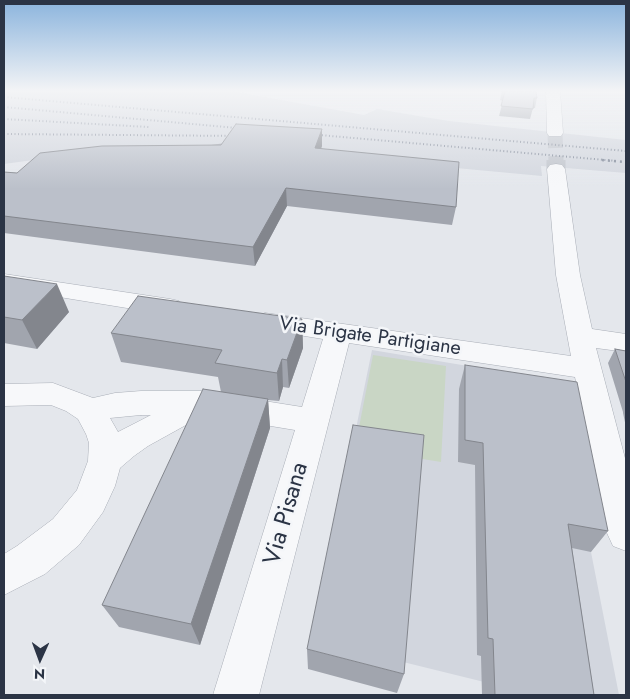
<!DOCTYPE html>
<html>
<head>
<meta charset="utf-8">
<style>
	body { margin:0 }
	#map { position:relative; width:630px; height:699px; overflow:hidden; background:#e4e7ec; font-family:Jost,sans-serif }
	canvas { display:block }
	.frame { position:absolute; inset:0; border:5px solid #2b3445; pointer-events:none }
	.north { position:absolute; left:15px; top:634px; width:50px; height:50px; -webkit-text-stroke:4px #f4f6f9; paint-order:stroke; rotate:182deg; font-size:14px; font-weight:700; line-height:20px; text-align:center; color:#2b3445 }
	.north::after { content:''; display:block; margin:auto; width:18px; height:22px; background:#2b3445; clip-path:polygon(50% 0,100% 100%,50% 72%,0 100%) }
</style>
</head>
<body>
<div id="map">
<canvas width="630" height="699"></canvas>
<div class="frame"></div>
<div class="north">N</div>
</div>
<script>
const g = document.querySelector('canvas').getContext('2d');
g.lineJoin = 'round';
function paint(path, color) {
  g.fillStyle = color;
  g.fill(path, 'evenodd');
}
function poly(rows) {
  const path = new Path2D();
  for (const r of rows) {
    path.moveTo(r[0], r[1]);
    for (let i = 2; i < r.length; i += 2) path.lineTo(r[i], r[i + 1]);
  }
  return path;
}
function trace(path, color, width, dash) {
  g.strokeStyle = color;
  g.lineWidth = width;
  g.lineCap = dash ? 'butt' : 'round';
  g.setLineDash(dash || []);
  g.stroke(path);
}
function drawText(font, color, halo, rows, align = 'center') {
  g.font = font + ' Jost,sans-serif';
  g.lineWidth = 5;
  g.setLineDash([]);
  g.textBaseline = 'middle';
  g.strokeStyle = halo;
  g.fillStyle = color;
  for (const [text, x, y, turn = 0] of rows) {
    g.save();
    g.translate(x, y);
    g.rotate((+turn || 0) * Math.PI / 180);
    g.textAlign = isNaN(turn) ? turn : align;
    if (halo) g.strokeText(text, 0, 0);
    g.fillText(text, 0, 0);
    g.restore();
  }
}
paint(poly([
	[4,91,233,91,364,115,377,109,449,121,626,140,626,173,541,166,542,176,315,155,41,159,4,164],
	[372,350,522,375,591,552,619,695,537,695,399,661,351,453]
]), '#d2d6de');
paint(poly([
	[373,355,446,366,441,462,355,448]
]), '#c9d6c5');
trace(poly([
	[555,133,556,161]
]), '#bfc3cb', 15, [15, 8]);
trace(poly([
	[556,160,556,169]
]), '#bfc3cb', 19, [19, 10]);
const street = poly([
	[546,91,560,91,563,133,561,136,549,136,547,133,546,91],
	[556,164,562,165,565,169,580,275,592,329,626,334,626,352,596,348,626,462,626,551,613,546,607,533,575,377,349,343,259,695,213,695,295,430,204,415,148,446,134,456,120,468,115,486,103,512,79,545,45,574,4,595,4,554,17,546,53,519,77,490,88,461,89,443,86,434,78,419,66,411,51,405,4,406,4,384,53,383,93,398,115,393,141,391,201,391,302,407,323,339,256,328,252,322,256,316,265,313,571,356,556,275,547,169,550,165,556,164],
	[141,415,151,415,118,432,110,418,141,415],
	[4,274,170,299,179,301,183,307,179,313,170,315,4,288,4,274]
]);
trace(street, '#a9aeb7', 1);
paint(street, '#f7f8fa');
trace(poly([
	[4,97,626,151],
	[4,107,248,129],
	[4,119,149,127],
	[4,134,241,136],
	[308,134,617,161]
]), '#7d8696', 2, [1, 2.5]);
trace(poly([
	[602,160,626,162]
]), '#7d8696', 2.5, [2, 4]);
paint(poly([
	[502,91,537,98,535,108,533,108,530,119,499,116,503,101,500,100],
	[322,129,322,146,321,148,456,207,452,225,287,206,255,266,4,233,4,172,17,173],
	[4,276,69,312,37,349,4,343],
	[302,319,303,348,289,388,283,387,279,401,268,400,270,428,200,645,119,627,102,605,221,392,218,377,121,362,111,333],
	[615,349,626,351,626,427,623,413,623,412,608,363],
	[465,365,608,531,591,552,572,548,594,695,482,695,481,656,477,655,475,465,458,462,459,389],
	[307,649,404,674,397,693,308,669]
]), '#a1a5ae');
paint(poly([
	[322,129,322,146,315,165,315,148],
	[286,188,287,206,255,266,253,247],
	[57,284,69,312,37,349,22,320],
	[302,319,303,348,289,388,287,360],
	[282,359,283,387,279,401,277,373],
	[268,399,270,428,200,645,191,624]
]), '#83868d');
const building = poly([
	[502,91,536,91,537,98,534,98,533,109,501,106,505,91,502,91],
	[236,124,322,129,315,148,459,162,456,207,286,188,253,247,4,216,4,172,17,173,40,153,102,146,221,145,236,124],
	[4,276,57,284,22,320,4,317,4,276],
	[138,296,302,319,287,360,282,359,277,373,215,363,222,350,111,333,138,296],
	[615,349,626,351,626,382,615,349],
	[465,365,577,382,608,531,568,524,594,695,495,695,493,639,488,638,483,443,465,440,465,365],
	[203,389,268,399,191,624,102,605,203,389],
	[353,425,424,435,404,674,307,649,353,425]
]);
paint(building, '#bbc0ca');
trace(building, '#83868d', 1);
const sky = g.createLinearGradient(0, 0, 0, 189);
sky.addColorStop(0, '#8bb4dd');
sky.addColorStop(0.48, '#f3f4f6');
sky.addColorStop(1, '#f3f4f600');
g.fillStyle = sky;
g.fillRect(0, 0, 630, 189);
drawText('20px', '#2b3445', '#f4f6f9', [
	["Via Brigate Partigiane",370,337,8]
]);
drawText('24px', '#2b3445', '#f4f6f9', [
	["Via Pisana",287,514,-74]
]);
</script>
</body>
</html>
